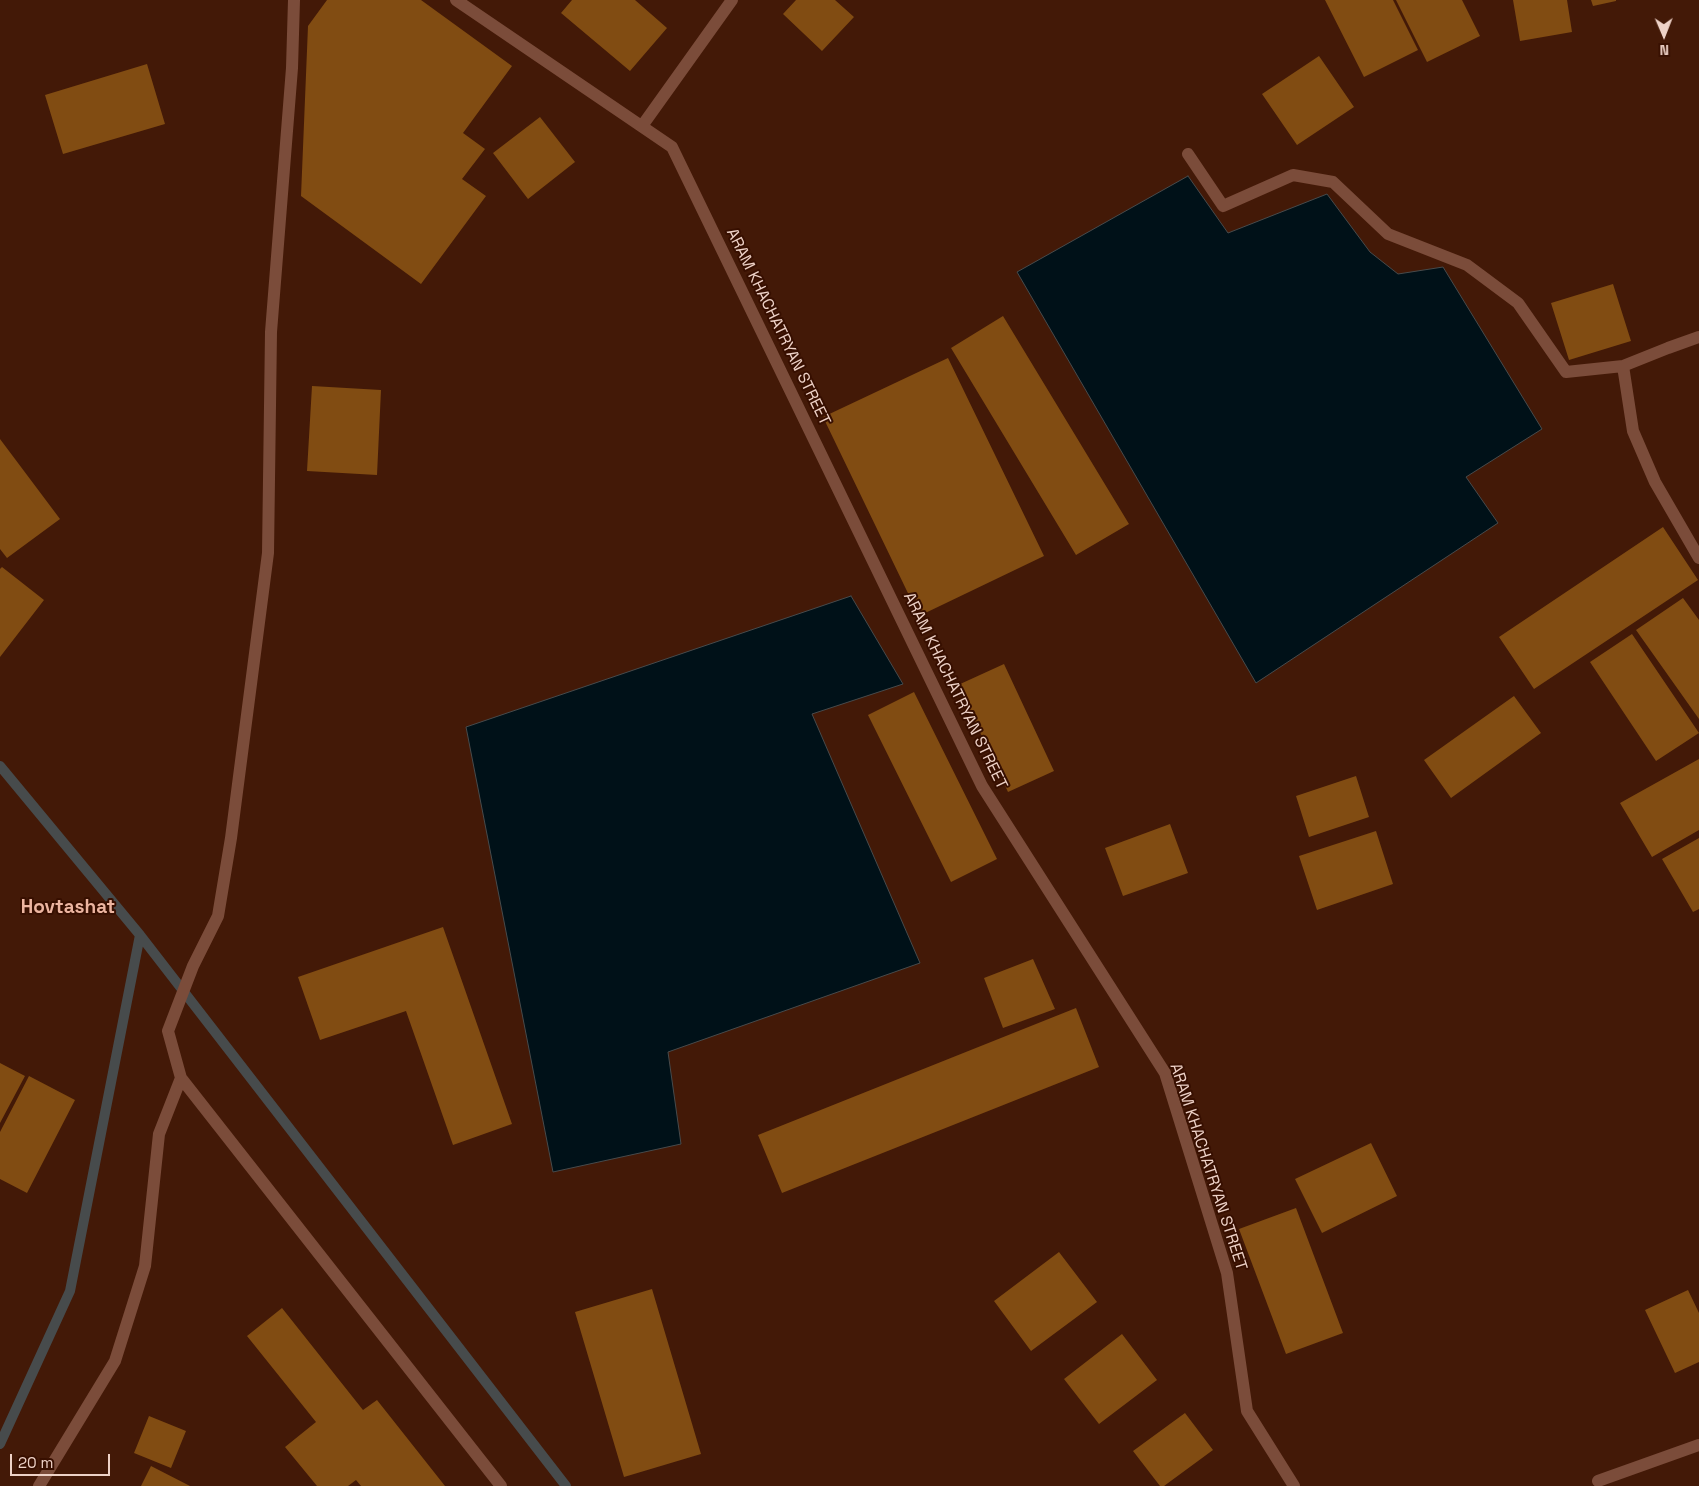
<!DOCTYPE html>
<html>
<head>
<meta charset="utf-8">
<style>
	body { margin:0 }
	#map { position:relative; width:1699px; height:1486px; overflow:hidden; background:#431907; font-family:"Space Grotesk",sans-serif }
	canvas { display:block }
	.north { position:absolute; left:1639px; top:10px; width:50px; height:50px; -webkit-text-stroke:4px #370f00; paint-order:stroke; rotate:179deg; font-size:14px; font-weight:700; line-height:20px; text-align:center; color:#eed2c7 }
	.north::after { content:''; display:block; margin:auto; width:18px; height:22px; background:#eed2c7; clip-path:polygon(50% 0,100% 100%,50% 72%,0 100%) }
	.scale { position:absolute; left:10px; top:1454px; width:100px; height:22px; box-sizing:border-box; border:2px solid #eed2c7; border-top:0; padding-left:6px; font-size:15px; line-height:18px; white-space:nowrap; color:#eed2c7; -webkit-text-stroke:4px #370f00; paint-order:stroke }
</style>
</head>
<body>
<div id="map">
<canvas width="1699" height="1486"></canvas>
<div class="north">N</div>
<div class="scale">20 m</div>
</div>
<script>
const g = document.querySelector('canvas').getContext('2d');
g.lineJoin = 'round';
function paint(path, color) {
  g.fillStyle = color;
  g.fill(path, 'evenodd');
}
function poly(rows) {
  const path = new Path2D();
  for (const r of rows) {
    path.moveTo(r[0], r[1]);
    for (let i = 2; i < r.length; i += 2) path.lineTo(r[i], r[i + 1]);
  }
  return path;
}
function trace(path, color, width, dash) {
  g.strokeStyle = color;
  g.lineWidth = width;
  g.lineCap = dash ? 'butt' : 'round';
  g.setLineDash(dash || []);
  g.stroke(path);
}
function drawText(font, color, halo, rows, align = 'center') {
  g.font = font + ' "Space Grotesk",sans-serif';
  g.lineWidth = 4;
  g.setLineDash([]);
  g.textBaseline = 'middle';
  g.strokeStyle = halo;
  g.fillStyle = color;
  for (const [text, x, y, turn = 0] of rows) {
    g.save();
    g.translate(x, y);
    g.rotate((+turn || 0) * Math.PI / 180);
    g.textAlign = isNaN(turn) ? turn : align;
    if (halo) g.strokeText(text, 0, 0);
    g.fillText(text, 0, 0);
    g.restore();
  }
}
const water = poly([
	[1188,176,1228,233,1327,194,1370,252,1398,274,1443,267,1542,429,1466,477,1498,523,1256,683,1017,272,1188,176],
	[851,596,903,684,812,714,920,963,668,1052,681,1144,553,1172,466,727,851,596]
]);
paint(water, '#001118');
trace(water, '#474b4c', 1);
trace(poly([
	[0,766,140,935,566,1486],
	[0,1444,70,1291,140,935]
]), '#474b4c', 10);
paint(poly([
	[327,0,421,0,512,66,463,133,485,149,462,179,486,196,421,284,301,196,308,26],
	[572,0,635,0,667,28,630,71,561,13],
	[796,0,835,0,854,17,822,51,783,14],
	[1325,0,1393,0,1418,50,1364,77],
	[1396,0,1462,0,1480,36,1427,62],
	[1513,0,1567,0,1572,32,1520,41],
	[1591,0,1616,0,1616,1,1593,6],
	[1319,56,1354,107,1297,145,1262,94],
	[147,64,165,124,63,154,45,95],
	[540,117,575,162,528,199,493,153],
	[1613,284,1631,341,1569,360,1551,303],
	[1003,316,1129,524,1076,555,951,348],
	[948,358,1044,556,919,616,823,417],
	[312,386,381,390,377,475,307,471],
	[0,439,60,519,7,558,0,549],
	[1663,527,1698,580,1534,689,1499,637],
	[2,567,44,600,0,657,0,569],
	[1683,598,1699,620,1699,719,1636,630],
	[1632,634,1699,733,1656,761,1590,662],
	[1004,664,1054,771,1008,792,958,685],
	[914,692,997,859,951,882,868,715],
	[1514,696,1541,733,1451,798,1424,760],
	[1699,759,1699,830,1652,857,1620,803],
	[1356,776,1369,817,1309,837,1296,796],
	[1170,824,1188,873,1123,896,1105,848],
	[1376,831,1393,884,1317,910,1299,856],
	[1699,838,1699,909,1693,912,1662,859],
	[443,927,512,1124,453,1145,406,1011,320,1040,298,977],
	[1033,959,1055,1009,1003,1028,984,978],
	[1076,1008,1099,1067,782,1193,758,1135],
	[0,1063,25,1076,0,1123],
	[29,1076,75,1100,27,1193,0,1179,0,1132],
	[1371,1143,1397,1196,1322,1233,1295,1179],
	[1296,1208,1343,1333,1286,1354,1239,1229],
	[1059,1252,1097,1302,1031,1351,994,1301],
	[652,1289,701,1454,624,1477,575,1312],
	[1688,1290,1699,1313,1699,1362,1675,1373,1645,1310],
	[282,1308,363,1410,377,1400,445,1486,361,1486,356,1480,348,1486,317,1486,285,1447,316,1422,247,1336],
	[1122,1334,1157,1380,1099,1424,1064,1379],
	[1185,1413,1213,1450,1164,1486,1160,1486,1133,1451],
	[149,1416,186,1431,171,1468,134,1453],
	[151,1466,190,1486,141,1486]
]), '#814c12');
trace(poly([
	[294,0,292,68,271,332,268,553,231,838,218,916,193,966,168,1031,181,1078,501,1486],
	[456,0,672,147,982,786,1165,1073,1227,1273,1247,1411,1294,1486],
	[642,126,732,0],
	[1188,154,1223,206,1293,175,1333,182,1388,234,1467,265,1518,303,1566,372,1623,366,1668,348,1699,337],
	[1623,366,1633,431,1655,482,1699,558],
	[1598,1481,1699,1445],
	[39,1486,115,1361,145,1266,159,1134,181,1078]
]), '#7b4c3a', 12);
drawText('16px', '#eed2c7', '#370f00', [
	["ARAM KHACHATRYAN STREET",778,327,64],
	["ARAM KHACHATRYAN STREET",955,691,64],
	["ARAM KHACHATRYAN STREET",1208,1167,72]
]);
drawText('bold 19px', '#ecb5a0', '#370f00', [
	["Hovtashat",68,908]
]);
</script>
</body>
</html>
